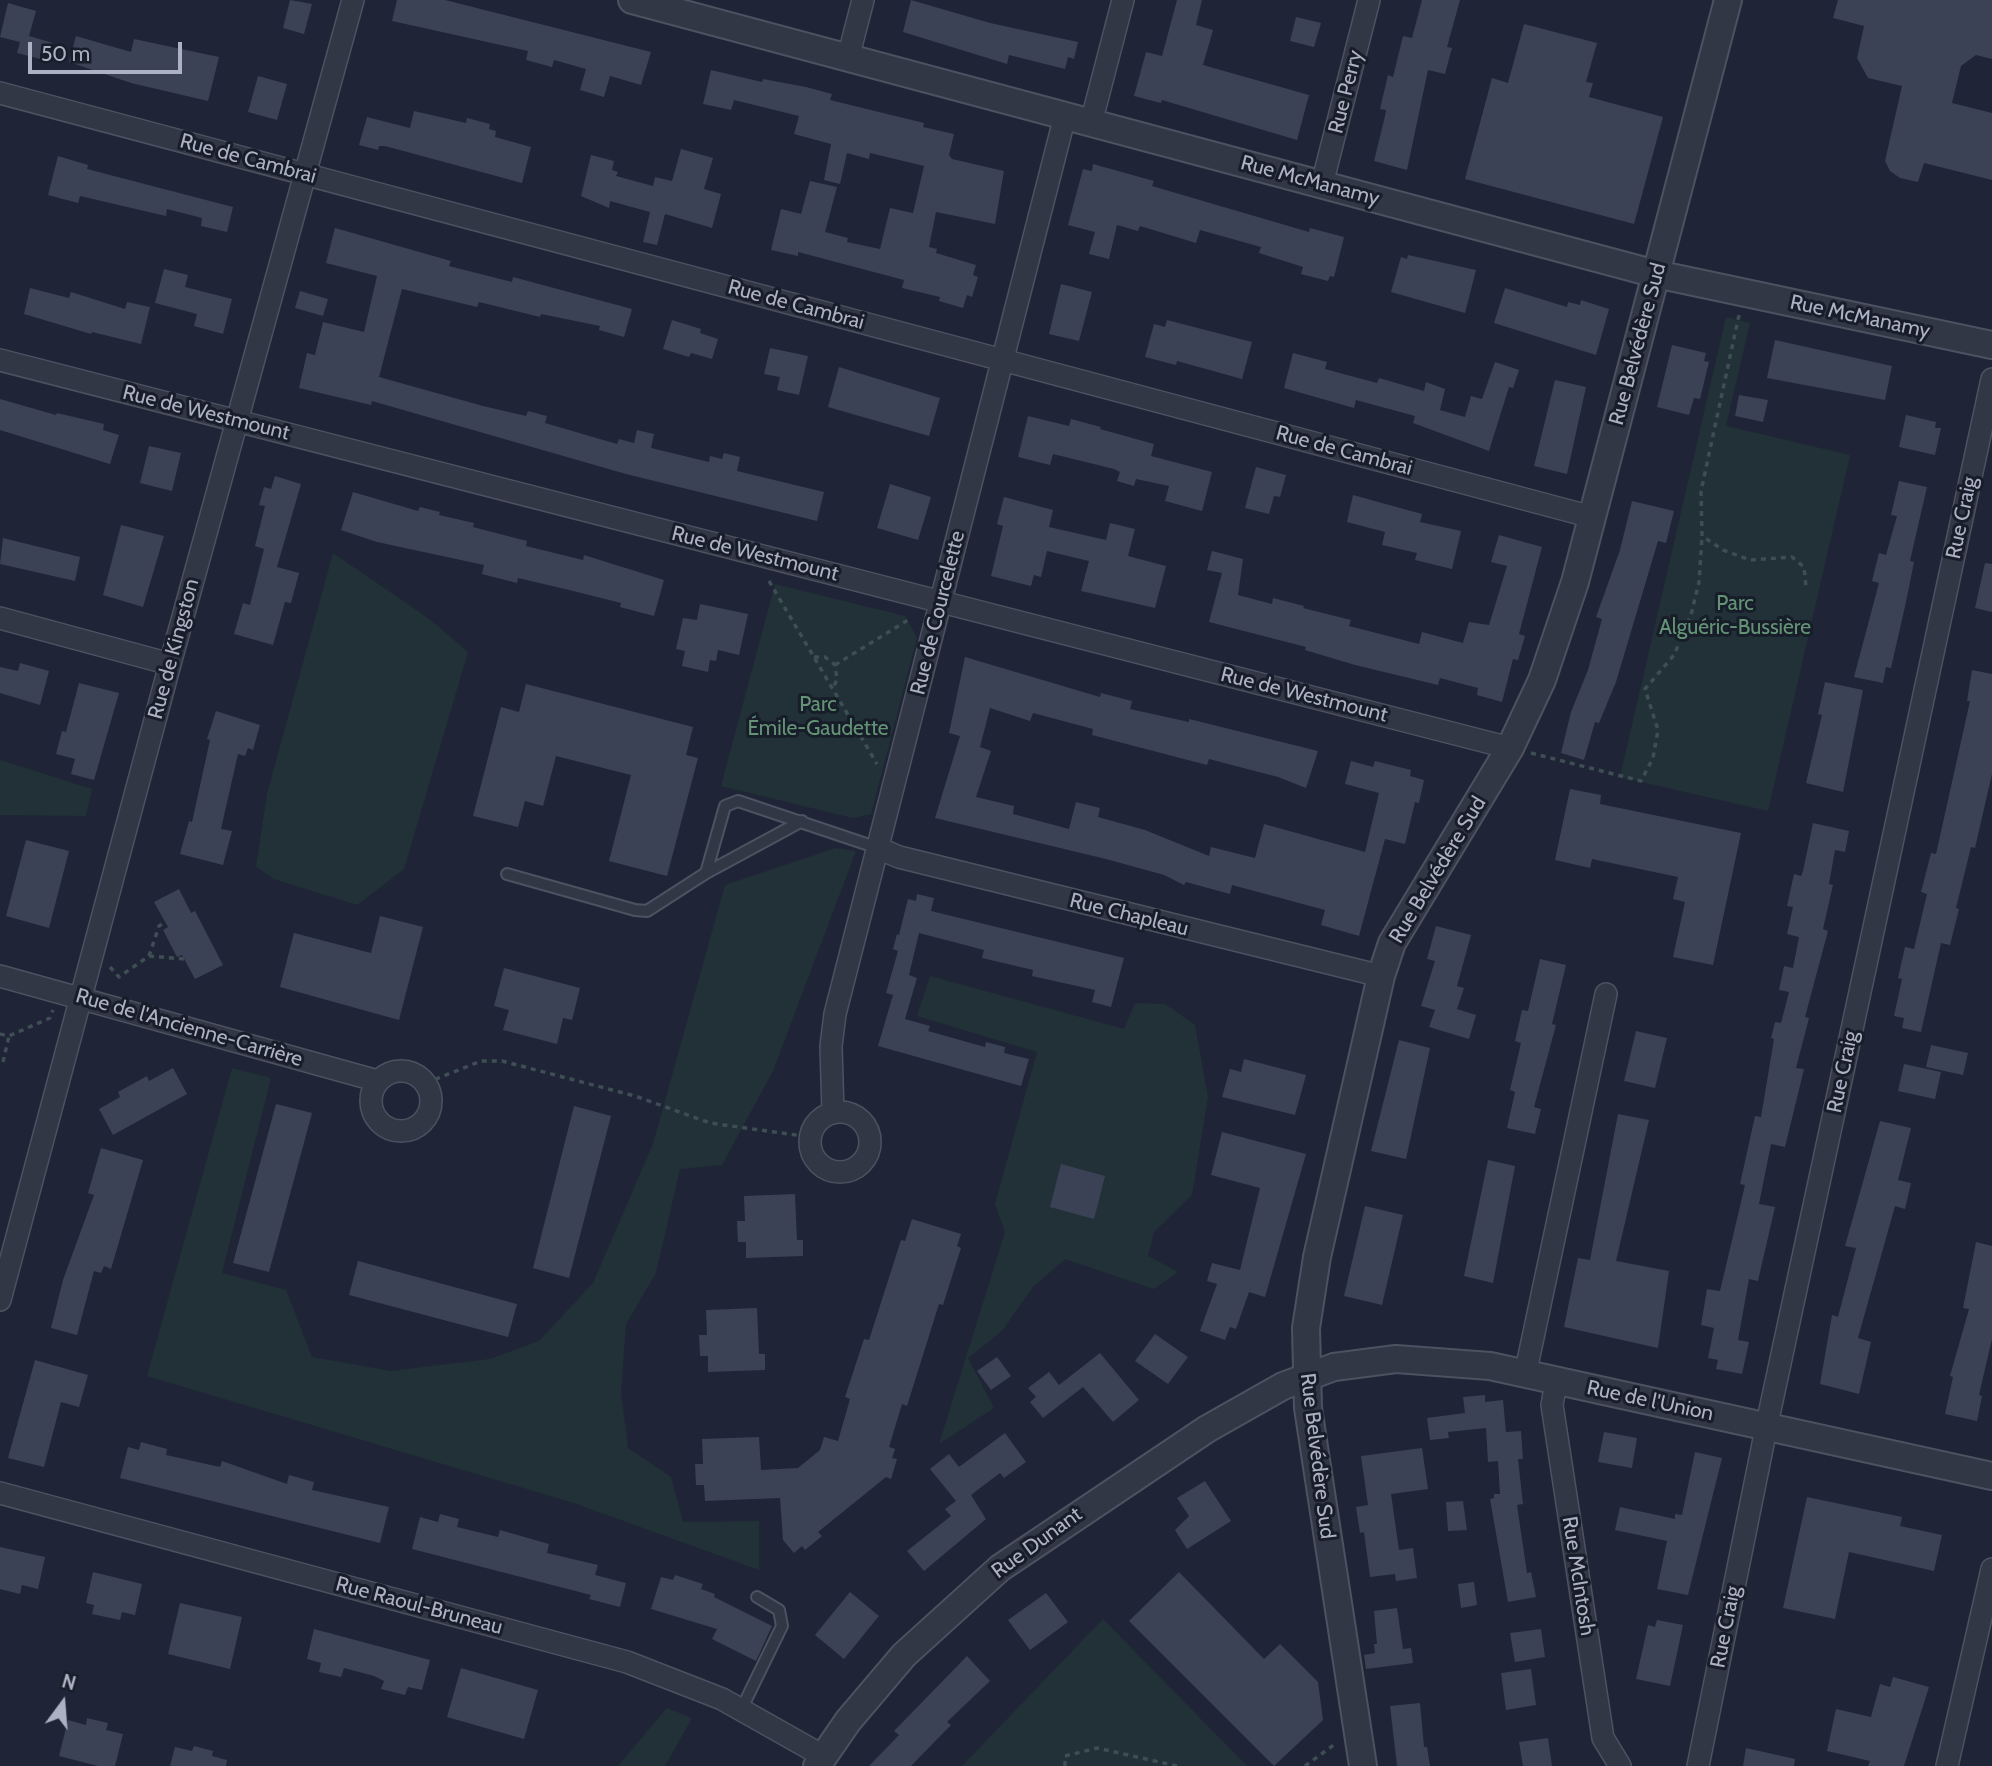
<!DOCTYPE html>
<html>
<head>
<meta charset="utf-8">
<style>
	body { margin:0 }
	#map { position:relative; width:1992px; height:1766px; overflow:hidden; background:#1f2536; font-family:Cabin,sans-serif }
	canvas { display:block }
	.north { position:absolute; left:28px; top:1668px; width:70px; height:70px; -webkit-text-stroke:5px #181d2a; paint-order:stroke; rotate:16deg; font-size:19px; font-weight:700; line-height:28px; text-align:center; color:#acb1c3 }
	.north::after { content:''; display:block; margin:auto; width:24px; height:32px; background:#acb1c3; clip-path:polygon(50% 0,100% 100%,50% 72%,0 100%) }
	.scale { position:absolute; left:28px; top:42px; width:154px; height:32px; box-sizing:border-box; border:4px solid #acb1c3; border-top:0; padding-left:9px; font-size:21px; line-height:24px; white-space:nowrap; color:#acb1c3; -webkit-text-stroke:5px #181d2a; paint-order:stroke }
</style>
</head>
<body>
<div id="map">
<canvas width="1992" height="1766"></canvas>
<div class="north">N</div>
<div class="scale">50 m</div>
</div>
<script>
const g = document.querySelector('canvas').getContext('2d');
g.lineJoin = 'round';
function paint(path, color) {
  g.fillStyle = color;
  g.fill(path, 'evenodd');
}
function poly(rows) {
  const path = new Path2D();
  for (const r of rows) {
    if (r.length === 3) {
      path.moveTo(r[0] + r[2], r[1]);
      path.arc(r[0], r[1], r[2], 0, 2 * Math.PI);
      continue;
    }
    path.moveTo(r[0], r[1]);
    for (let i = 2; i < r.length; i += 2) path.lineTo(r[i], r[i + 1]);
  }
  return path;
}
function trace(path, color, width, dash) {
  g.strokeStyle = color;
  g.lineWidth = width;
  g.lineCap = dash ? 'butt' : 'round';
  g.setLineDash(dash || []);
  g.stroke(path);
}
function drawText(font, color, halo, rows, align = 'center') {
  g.font = font + ' Cabin,sans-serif';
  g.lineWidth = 6;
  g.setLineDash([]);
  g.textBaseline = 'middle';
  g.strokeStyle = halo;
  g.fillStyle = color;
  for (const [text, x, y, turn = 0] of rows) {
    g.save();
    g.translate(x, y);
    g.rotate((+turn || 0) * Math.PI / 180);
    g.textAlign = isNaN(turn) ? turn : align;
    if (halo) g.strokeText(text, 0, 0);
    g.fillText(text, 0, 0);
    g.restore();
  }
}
paint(poly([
	[1726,317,1750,323,1726,426,1850,455,1768,811,1620,777],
	[333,553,428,618,468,652,404,869,357,905,274,879,256,867,267,794],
	[775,584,905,616,917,638,871,814,853,818,721,786],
	[0,760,92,789,86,816,0,815],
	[836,848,856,851,773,1071,722,1165,680,1169,656,1273,626,1324,621,1392,628,1448,671,1477,683,1522,759,1521,759,1570,574,1503,147,1376,232,1068,271,1078,222,1273,286,1290,312,1357,391,1371,490,1359,539,1341,593,1283,653,1144,725,885],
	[930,976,1124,1029,1135,1003,1165,1004,1195,1025,1208,1097,1192,1195,1154,1232,1148,1256,1178,1272,1154,1289,1065,1259,1033,1287,1002,1331,968,1358,994,1408,939,1444,1005,1232,995,1204,1037,1052,917,1016],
	[1103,1619,1247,1766,962,1766],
	[667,1708,692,1718,665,1766,618,1766]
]), '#213137');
paint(poly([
	[290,0,312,4,304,34,283,28],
	[397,0,445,0,651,52,641,85,610,76,604,97,580,90,586,69,554,60,552,67,526,60,528,51,392,21],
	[911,0,990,23,1078,42,1074,59,1068,57,1065,69,1009,55,1007,64,903,32],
	[1177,0,1202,0,1196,25,1213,30,1203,65,1309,95,1297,140,1162,100,1161,103,1134,96,1146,52,1162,56],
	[1422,0,1460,0,1447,47,1452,48,1445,74,1428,70,1407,170,1374,161,1385,116,1386,110,1380,109,1388,75,1393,77,1403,36,1412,38],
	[1838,0,1992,0,1992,59,1976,55,1961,66,1952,103,1992,113,1992,180,1924,163,1918,182,1900,178,1890,171,1885,161,1902,86,1868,78,1857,58,1864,26,1833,18],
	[8,3,36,11,29,36,53,43,48,61,17,53,20,42,0,37],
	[1296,17,1321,23,1314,47,1290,41],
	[1524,24,1597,43,1586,82,1593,83,1589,97,1663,117,1634,224,1465,179,1492,78,1508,83],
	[76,36,131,52,134,39,219,57,208,101,131,83,69,62],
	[711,70,762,82,763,79,806,87,832,94,830,100,924,123,923,127,954,134,949,155,952,159,1004,171,995,224,936,212,929,247,937,249,936,253,976,265,973,275,978,277,972,297,967,295,963,308,939,301,940,297,902,288,904,280,798,252,798,256,771,250,781,209,801,214,810,181,837,187,825,232,848,238,847,242,880,249,890,208,913,213,924,166,870,153,869,159,847,153,840,184,824,180,831,144,794,134,799,116,734,100,731,110,703,104],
	[258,76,287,84,277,120,248,112],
	[414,111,466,123,467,118,490,124,489,129,496,131,495,137,531,147,522,183,385,146,379,146,378,150,359,145,367,117,410,128],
	[681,149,713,158,704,189,721,194,712,228,665,214,657,245,643,242,650,212,610,201,609,208,581,196,591,155,614,161,612,170,618,172,616,176,653,186,655,177,672,181],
	[58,156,88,165,87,169,233,207,227,232,201,226,202,218,167,209,166,216,80,196,78,203,48,195],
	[1093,164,1154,181,1152,186,1309,232,1310,228,1344,237,1334,277,1330,276,1328,281,1301,274,1303,267,1259,253,1261,247,1200,230,1196,243,1140,226,1138,231,1117,225,1109,259,1089,254,1095,232,1068,225,1083,169,1092,171],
	[335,228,451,261,449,266,512,282,513,277,632,309,624,337,599,330,600,326,541,314,540,317,479,302,477,307,402,289,379,377,483,406,526,416,528,411,547,416,545,423,617,444,619,439,634,443,637,430,654,434,651,448,709,462,710,456,722,459,724,453,740,457,737,471,824,492,817,521,626,474,372,401,371,405,299,388,307,353,315,355,323,322,364,332,377,276,326,263],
	[1408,255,1476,270,1465,313,1391,292,1401,257,1407,259],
	[164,269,188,275,185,287,232,299,223,334,194,326,197,314,155,303],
	[1061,284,1092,292,1079,341,1049,334],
	[30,288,69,298,71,292,125,309,127,302,150,307,141,344,92,332,91,334,24,314],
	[1505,288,1567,307,1568,302,1580,305,1581,300,1609,309,1596,355,1494,323],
	[300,291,328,299,323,316,295,308],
	[672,320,701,329,700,333,718,339,712,359,691,353,689,357,663,349],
	[1167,320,1252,342,1242,379,1177,361,1176,365,1145,357,1154,324,1165,327],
	[1775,340,1892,366,1885,400,1767,378],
	[1672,345,1706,353,1704,361,1709,362,1700,399,1694,398,1689,415,1657,407],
	[770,348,808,356,799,395,777,390,780,377,764,374],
	[1293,353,1327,362,1325,369,1377,383,1379,378,1424,391,1426,382,1445,389,1440,410,1465,417,1471,396,1482,399,1495,362,1519,370,1513,388,1509,387,1489,451,1413,423,1415,416,1356,400,1354,408,1284,388],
	[839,367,940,398,929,436,828,407],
	[1555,380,1586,387,1567,474,1534,466],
	[1739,395,1768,400,1763,422,1735,416],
	[0,399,56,415,57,413,104,424,103,430,119,435,110,464,0,430],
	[1906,415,1936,422,1935,428,1941,428,1935,455,1899,447],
	[1028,416,1069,426,1071,419,1101,427,1100,429,1154,444,1151,456,1212,472,1202,511,1165,501,1169,486,1136,479,1134,486,1117,481,1120,472,1114,469,1053,454,1050,465,1018,457],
	[149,446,181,453,172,491,140,483],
	[1256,467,1286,475,1280,497,1274,496,1269,514,1245,508],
	[275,476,301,484,277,567,299,573,291,603,285,602,273,645,234,634,243,603,250,605,264,549,255,546,265,506,259,505,264,487,271,489],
	[1899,481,1927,487,1910,561,1914,562,1906,602,1891,668,1886,667,1883,683,1854,677,1879,583,1872,581,1879,553,1886,555,1897,516,1891,515],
	[890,484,931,497,918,540,877,528],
	[353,492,418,511,420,507,440,512,439,515,474,523,473,527,527,541,526,546,583,560,584,555,664,580,654,616,620,607,621,603,569,590,518,578,517,583,482,574,484,565,377,542,341,530],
	[1353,495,1422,514,1420,522,1461,531,1452,569,1415,560,1417,553,1382,545,1385,532,1347,522],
	[1004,497,1053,510,1049,527,1106,540,1110,523,1135,529,1128,556,1166,566,1155,608,1081,591,1089,561,1047,551,1041,577,1034,575,1031,586,991,576,1003,526,997,524],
	[1632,501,1674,511,1666,543,1658,541,1616,682,1599,723,1595,722,1584,760,1561,753,1571,712,1588,670,1602,619,1596,617,1620,550],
	[121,525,164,536,143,607,103,595],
	[1499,535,1542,547,1519,634,1525,636,1518,660,1513,659,1502,702,1477,695,1478,688,1440,678,1438,685,1355,665,1305,650,1306,647,1209,622,1222,573,1207,570,1212,551,1243,559,1238,595,1272,604,1273,598,1304,606,1303,608,1351,620,1349,626,1419,644,1422,632,1463,643,1469,622,1489,625,1507,566,1491,562],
	[3,538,80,557,75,581,0,564],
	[1985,563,1992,564,1992,612,1975,608],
	[700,604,748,614,739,655,718,650,716,661,710,660,708,672,682,666,685,651,676,649,683,618,697,620],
	[965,657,1100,697,1101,693,1132,701,1130,709,1189,722,1189,719,1318,751,1306,788,1278,777,1209,759,1207,765,1092,735,1093,729,1033,713,1030,721,990,708,980,747,991,751,976,797,1014,806,1013,814,1069,829,1076,802,1100,808,1098,817,1145,830,1209,856,1211,847,1255,858,1264,824,1365,852,1379,793,1345,784,1351,761,1373,767,1375,761,1411,770,1410,776,1424,780,1419,803,1415,802,1405,844,1385,839,1359,936,1321,925,1325,910,1232,885,1230,894,1186,882,1184,885,1164,875,1106,859,935,818,960,736,949,733],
	[20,663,49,671,40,705,0,693,0,667,18,671],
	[1972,670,1992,674,1992,774,1975,848,1971,847,1956,908,1959,909,1950,945,1941,943,1921,1032,1902,1028,1904,1018,1894,1016,1902,979,1898,978,1905,947,1914,949,1927,894,1921,892,1931,853,1936,854,1970,701,1967,701],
	[1825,682,1863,690,1843,792,1806,783,1822,715,1818,714],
	[79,683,119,693,94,780,71,774,75,759,56,754,62,731,66,732],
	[526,684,693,727,686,755,698,758,667,876,609,861,631,775,556,756,543,806,525,801,518,827,473,816,501,707,519,712],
	[216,711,260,725,253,750,248,748,245,756,238,754,221,829,232,831,223,865,180,854,189,821,192,822,210,740,207,739],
	[1570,789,1601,795,1600,804,1741,833,1713,965,1673,957,1685,902,1673,899,1678,877,1592,859,1590,868,1555,860],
	[1813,823,1849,831,1845,852,1835,850,1829,884,1833,885,1823,929,1828,931,1805,1017,1809,1018,1796,1068,1804,1069,1797,1098,1785,1147,1771,1144,1759,1204,1775,1207,1758,1281,1749,1279,1738,1340,1749,1342,1742,1374,1716,1369,1718,1360,1708,1358,1714,1328,1701,1325,1707,1289,1720,1291,1745,1185,1740,1184,1755,1116,1761,1117,1774,1039,1771,1038,1775,1022,1781,1023,1789,992,1779,990,1784,966,1793,968,1799,937,1787,934,1793,907,1787,906,1794,874,1801,876,1803,871],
	[26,840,69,851,49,928,6,916],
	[179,889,191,913,195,911,223,965,195,979,182,955,177,957,163,930,168,927,154,902],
	[917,894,934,898,931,911,1124,958,1111,1007,1092,1002,1095,990,1032,976,1033,970,982,958,984,950,919,933,909,975,917,978,905,1019,930,1026,928,1031,985,1047,986,1042,1005,1047,1004,1053,1029,1059,1021,1086,878,1046,893,995,886,993,898,951,893,949,897,934,899,935,908,899,916,901],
	[380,916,423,927,399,1020,280,987,294,933,371,953],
	[1436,926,1471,935,1457,986,1464,988,1457,1009,1476,1015,1469,1039,1429,1027,1435,1010,1421,1006,1435,961,1427,959],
	[1540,959,1566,965,1552,1024,1556,1025,1534,1107,1541,1109,1535,1134,1507,1128,1515,1092,1510,1090,1521,1043,1515,1041,1522,1010,1528,1011],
	[504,968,580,988,572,1020,563,1018,557,1044,503,1030,509,1010,494,1006],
	[1636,1031,1667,1038,1655,1088,1624,1081],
	[1399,1040,1430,1048,1406,1159,1371,1151],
	[1931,1045,1968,1053,1963,1075,1926,1067],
	[1244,1059,1306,1075,1295,1115,1222,1097,1230,1069,1241,1072],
	[1904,1064,1941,1072,1935,1099,1898,1091],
	[173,1068,187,1094,113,1135,99,1109,120,1097,118,1092,147,1076,149,1081],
	[276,1104,312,1113,269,1272,233,1263],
	[574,1106,611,1116,569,1278,533,1268],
	[1618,1114,1649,1120,1616,1261,1669,1271,1658,1348,1564,1327,1578,1258,1590,1260],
	[1880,1121,1911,1128,1898,1180,1911,1183,1905,1209,1895,1206,1858,1338,1871,1342,1859,1394,1820,1384,1832,1315,1838,1317,1856,1248,1845,1246],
	[1222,1132,1306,1154,1265,1297,1249,1292,1236,1329,1230,1327,1225,1340,1200,1331,1217,1284,1207,1281,1212,1263,1240,1270,1260,1188,1211,1175],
	[101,1148,143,1160,111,1269,104,1266,101,1273,94,1271,77,1335,51,1328,63,1280,94,1195,88,1193],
	[1488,1160,1515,1166,1493,1283,1464,1276],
	[1061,1164,1105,1176,1094,1219,1050,1207],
	[795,1194,797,1240,803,1240,803,1256,746,1258,746,1242,738,1242,737,1221,745,1221,744,1196],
	[1365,1206,1403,1215,1382,1305,1344,1296],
	[912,1219,961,1234,957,1246,961,1248,943,1305,939,1304,907,1406,902,1404,889,1447,895,1449,892,1458,897,1459,891,1479,886,1477,818,1532,822,1536,805,1550,802,1546,794,1553,783,1540,780,1498,705,1501,704,1485,696,1485,695,1464,703,1464,702,1439,759,1437,761,1470,798,1468,820,1450,824,1437,838,1441,850,1399,845,1397,864,1339,869,1340,901,1240,905,1241],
	[1976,1242,1992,1246,1992,1339,1979,1395,1982,1396,1977,1421,1945,1414,1953,1377,1950,1376,1969,1309,1963,1308],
	[358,1261,517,1304,508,1337,349,1295],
	[757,1308,759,1354,765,1354,765,1370,708,1372,708,1356,700,1356,699,1335,707,1335,706,1310],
	[1155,1334,1188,1357,1168,1384,1135,1361],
	[1100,1353,1139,1400,1113,1422,1083,1387,1043,1418,1030,1402,1036,1397,1028,1388,1049,1372,1059,1385],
	[997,1357,1011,1376,991,1390,977,1371],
	[35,1360,88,1375,79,1407,61,1402,44,1467,8,1458],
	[1485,1395,1485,1402,1503,1400,1506,1432,1521,1431,1523,1459,1518,1459,1523,1504,1517,1505,1527,1573,1531,1572,1536,1597,1508,1602,1490,1499,1494,1498,1494,1494,1500,1494,1498,1461,1488,1462,1486,1428,1448,1432,1449,1438,1430,1440,1427,1418,1465,1413,1463,1397],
	[1604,1432,1637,1438,1632,1468,1598,1462],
	[1005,1433,1026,1462,1004,1478,1000,1473,971,1495,986,1519,924,1571,907,1551,951,1516,945,1509,956,1501,930,1469,949,1454,959,1467],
	[141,1442,167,1449,166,1455,220,1467,222,1461,287,1484,289,1475,314,1482,312,1490,389,1507,380,1543,120,1478,128,1447,139,1450],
	[1422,1448,1428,1489,1391,1494,1399,1550,1413,1548,1417,1578,1396,1581,1395,1574,1370,1577,1364,1532,1360,1533,1356,1507,1368,1505,1361,1456],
	[1695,1452,1722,1458,1688,1595,1657,1589,1667,1541,1615,1530,1620,1507,1675,1519,1675,1514,1682,1515],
	[1205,1481,1231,1521,1187,1549,1175,1530,1189,1516,1177,1498],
	[1807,1497,1902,1517,1900,1526,1942,1535,1934,1571,1849,1552,1835,1619,1783,1608],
	[1463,1501,1467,1530,1448,1531,1446,1502],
	[440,1514,459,1519,457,1527,498,1537,500,1530,549,1544,547,1553,598,1565,595,1575,626,1583,620,1607,589,1599,591,1595,412,1549,420,1517,438,1522],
	[0,1547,45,1557,38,1589,22,1585,20,1594,0,1589],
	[93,1572,142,1584,135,1615,122,1612,120,1620,92,1614,94,1605,86,1603],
	[1179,1572,1264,1659,1280,1644,1318,1682,1323,1720,1274,1766,1129,1621],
	[675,1575,703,1584,701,1589,715,1594,714,1597,772,1626,756,1661,712,1639,717,1629,651,1609,661,1577,673,1580],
	[1474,1582,1477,1605,1461,1608,1458,1584],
	[850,1592,879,1616,844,1659,815,1635],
	[1046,1593,1068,1622,1030,1650,1008,1620],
	[180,1603,242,1617,230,1669,168,1654],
	[1397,1608,1403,1649,1411,1648,1413,1663,1366,1669,1364,1655,1375,1653,1374,1644,1377,1644,1374,1611],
	[1657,1620,1683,1625,1670,1686,1636,1679,1648,1625,1655,1627],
	[314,1629,430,1660,422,1690,408,1687,405,1695,381,1689,384,1681,374,1676,344,1668,341,1677,319,1672,321,1663,307,1659],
	[1541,1629,1545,1657,1515,1662,1510,1633],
	[967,1656,990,1681,947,1722,951,1725,911,1766,869,1766,899,1735,894,1731],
	[461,1668,538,1690,524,1739,447,1717],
	[1531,1669,1536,1705,1506,1710,1501,1673],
	[1893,1677,1929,1687,1904,1766,1868,1766,1870,1761,1827,1751,1836,1709,1871,1717,1880,1684,1890,1687],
	[1420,1703,1424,1747,1427,1747,1430,1766,1397,1766,1390,1706],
	[87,1718,108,1723,106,1730,123,1734,115,1766,98,1766,59,1756,68,1720,86,1725],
	[1548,1738,1552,1766,1523,1766,1519,1742],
	[194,1746,213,1751,212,1756,227,1760,226,1766,170,1766,175,1747,192,1751],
	[1746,1748,1795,1759,1794,1766,1743,1766]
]), '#3b4256');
const service = poly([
	[706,873,725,806,738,801,878,848],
	[507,874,635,910,647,911,706,873,802,821],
	[741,1710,782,1626,779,1610,757,1597]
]);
const minor = poly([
	[848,58,863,0],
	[0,93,1592,517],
	[1091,123,1123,0],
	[1322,184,1369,0],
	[0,360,1510,748],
	[0,618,170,664],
	[878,848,899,857,1381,976],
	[0,976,378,1081],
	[401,1101,30],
	[840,1142,30],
	[833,1113,831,1046,835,1014,1065,116],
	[0,1300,170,664,353,0],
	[1525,1375,1606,994],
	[1556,1382,1552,1405,1603,1738,1620,1766],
	[0,1493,627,1662,722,1699,823,1756],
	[1698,1766,1767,1424,1992,379],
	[1947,1766,1992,1569]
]);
const tertiary = poly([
	[632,0,1656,274,1992,345],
	[817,1766,848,1721,904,1655,1000,1568,1207,1429,1283,1386,1334,1367,1396,1359,1490,1366,1992,1476],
	[1363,1766,1308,1408,1306,1328,1317,1257,1381,976,1392,943,1510,748,1542,680,1575,582,1728,0]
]);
trace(service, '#4d5261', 14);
trace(minor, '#4d5261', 24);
trace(tertiary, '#4d5261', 30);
trace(poly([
	[1739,315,1701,491,1702,536,1723,550,1750,560,1792,557,1804,567,1806,587],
	[769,581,877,764],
	[814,657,825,657,835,665,837,680,832,689],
	[835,665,908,620],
	[1531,753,1641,781,1653,758,1658,730,1645,689,1674,655,1691,615,1699,582,1702,536],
	[149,956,184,959],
	[110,967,119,977,149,956,159,926,165,922],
	[0,1034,9,1036,50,1018,53,1010],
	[3,1062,9,1036],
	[426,1083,481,1061,502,1061,635,1096,710,1123,810,1137],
	[1065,1766,1065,1756,1097,1748,1177,1766],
	[1305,1766,1335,1744]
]), '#3e4e54', 3.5, [5, 5]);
trace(service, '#323746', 10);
trace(minor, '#323746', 21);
trace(tertiary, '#323746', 26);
drawText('21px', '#acb1c3', '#181d2a', [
	["Rue Perry",1346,92,-76],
	["Rue de Cambrai",248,159,15],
	["Rue McManamy",1310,181,15],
	["Rue de Cambrai",796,305,15],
	["Rue McManamy",1860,317,12],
	["Rue Belvédère Sud",1638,344,-75],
	["Rue de Westmount",206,413,14],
	["Rue de Cambrai",1344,451,15],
	["Rue Craig",1962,518,-78],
	["Rue de Westmount",755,554,14],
	["Rue de Courcelette",938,613,-76],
	["Rue de Kingston",174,649,-75],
	["Rue de Westmount",1304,695,14],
	["Rue Belvédère Sud",1438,870,-59],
	["Rue Chapleau",1129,915,14],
	["Rue de l'Ancienne-Carrière",189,1028,16],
	["Rue Craig",1843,1072,-78],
	["Rue de l'Union",1650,1401,12],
	["Rue Belvédère Sud",1317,1456,83],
	["Rue Dunant",1037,1543,-36],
	["Rue McIntosh",1578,1576,81],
	["Rue Raoul-Bruneau",419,1606,15],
	["Rue Craig",1726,1627,-79]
]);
drawText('21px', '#649376', '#181d2a', [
	["Parc",1735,604],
	["Alguéric-Bussière",1735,628],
	["Parc",818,705],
	["Émile-Gaudette",818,729]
]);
</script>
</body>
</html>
